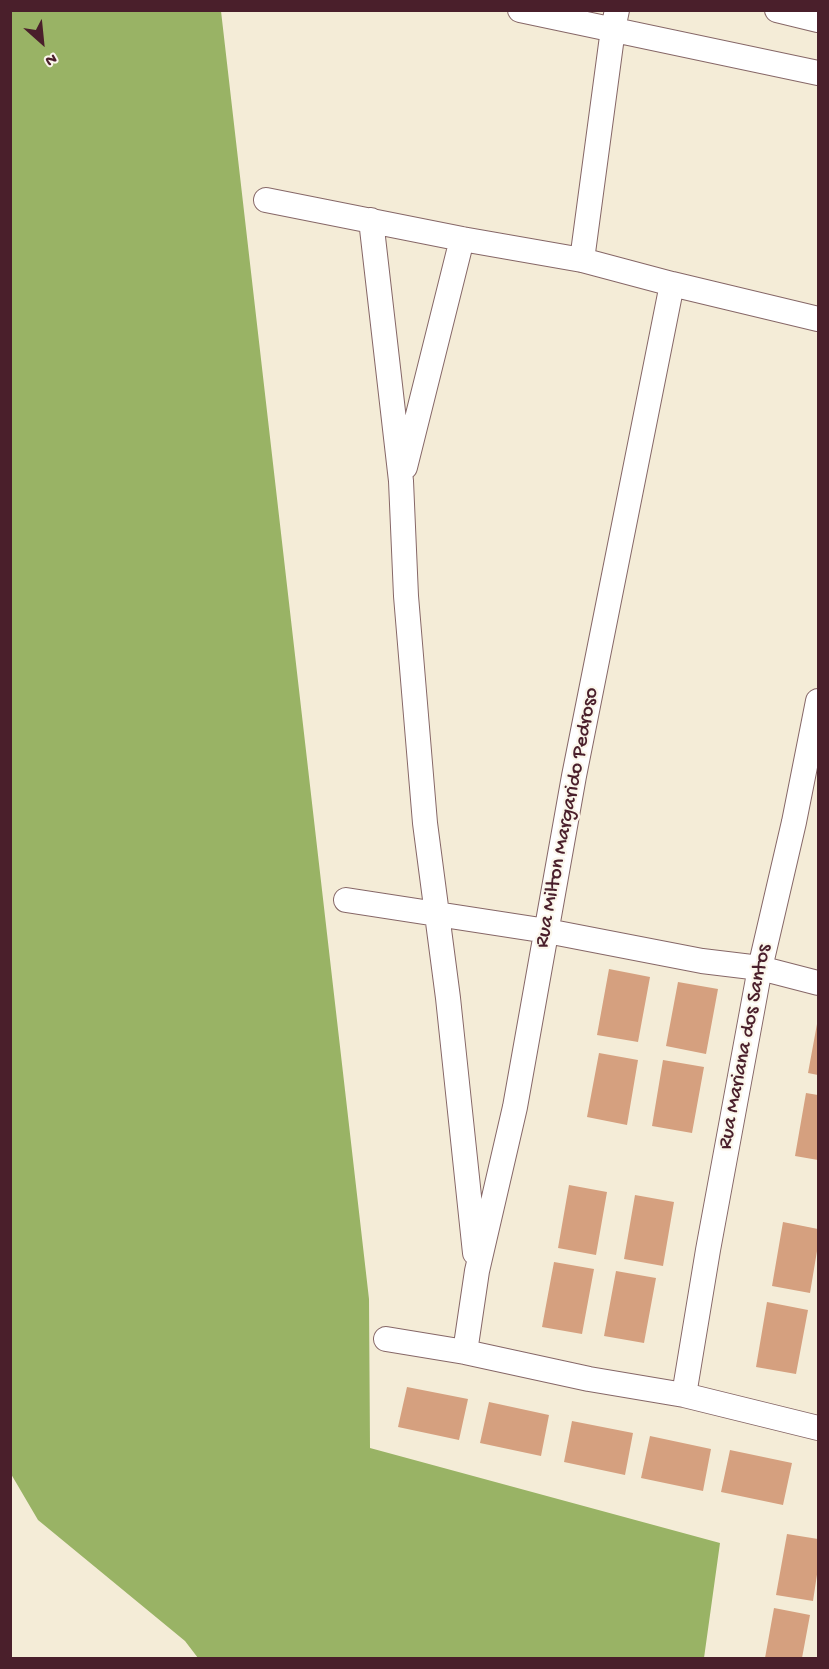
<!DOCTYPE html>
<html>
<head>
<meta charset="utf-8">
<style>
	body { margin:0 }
	#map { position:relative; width:829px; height:1669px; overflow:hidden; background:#f4ecd7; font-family:"Gochi Hand",sans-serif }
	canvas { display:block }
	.frame { position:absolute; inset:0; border:12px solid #4a1f2b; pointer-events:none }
	.north { position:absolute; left:12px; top:12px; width:60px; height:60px; -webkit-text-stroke:4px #fbf7ec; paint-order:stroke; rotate:153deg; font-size:16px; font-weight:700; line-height:24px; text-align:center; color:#4a1f2b }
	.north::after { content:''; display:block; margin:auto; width:21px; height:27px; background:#4a1f2b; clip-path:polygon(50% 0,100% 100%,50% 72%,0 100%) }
</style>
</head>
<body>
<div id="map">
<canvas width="829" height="1669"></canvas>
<div class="frame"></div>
<div class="north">N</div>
</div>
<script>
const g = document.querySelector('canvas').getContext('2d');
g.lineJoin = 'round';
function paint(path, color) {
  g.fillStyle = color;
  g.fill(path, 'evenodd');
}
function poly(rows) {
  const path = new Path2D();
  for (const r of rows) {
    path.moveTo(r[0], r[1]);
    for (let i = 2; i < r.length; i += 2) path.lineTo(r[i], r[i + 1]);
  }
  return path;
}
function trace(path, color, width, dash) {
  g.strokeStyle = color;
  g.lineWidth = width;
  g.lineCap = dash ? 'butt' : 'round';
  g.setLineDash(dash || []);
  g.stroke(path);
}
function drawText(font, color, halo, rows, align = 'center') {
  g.font = font + ' "Gochi Hand",sans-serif';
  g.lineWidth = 4.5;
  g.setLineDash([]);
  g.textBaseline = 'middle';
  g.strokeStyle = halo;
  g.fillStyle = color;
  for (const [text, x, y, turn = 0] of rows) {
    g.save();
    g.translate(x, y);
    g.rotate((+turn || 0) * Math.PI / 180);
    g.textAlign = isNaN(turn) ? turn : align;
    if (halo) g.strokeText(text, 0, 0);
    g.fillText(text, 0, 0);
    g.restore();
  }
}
paint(poly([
	[11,10,221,11,369,1299,370,1448,720,1543,704,1658,198,1658,185,1641,38,1520,11,1474]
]), '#99b365');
paint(poly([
	[609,969,650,977,638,1042,597,1035],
	[678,982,718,989,706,1054,666,1046],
	[817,1024,818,1024,818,1075,808,1073],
	[599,1053,638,1060,627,1125,587,1117],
	[663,1060,704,1067,692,1133,652,1126],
	[806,1093,818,1095,818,1160,795,1156],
	[569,1185,607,1192,596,1255,558,1248],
	[635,1195,674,1202,663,1266,624,1259],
	[783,1222,818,1229,818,1245,810,1293,772,1286],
	[554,1262,594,1269,582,1334,542,1327],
	[616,1271,656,1278,644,1343,604,1336],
	[767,1302,808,1310,796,1374,756,1367],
	[407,1387,468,1399,459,1440,398,1427],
	[489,1402,549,1415,541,1456,480,1443],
	[572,1421,633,1433,625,1475,564,1462],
	[650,1436,711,1449,703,1491,641,1478],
	[730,1450,792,1463,783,1505,721,1492],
	[787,1534,818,1539,818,1568,813,1601,776,1595],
	[774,1608,810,1615,802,1658,765,1658]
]), '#d5a07f');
const street = poly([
	[520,10,818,73],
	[777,10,818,20],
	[266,200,462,239,582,260,672,284,818,319],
	[371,220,401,481,406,596,425,823,448,998,475,1253],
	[582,260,613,29,617,10],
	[405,467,462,239],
	[346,900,547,931,702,961,760,968,818,983],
	[386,1339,465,1352,589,1379,684,1395,818,1428],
	[465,1352,477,1271,515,1107,574,776,672,284],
	[684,1395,708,1250,760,968,794,822,818,701]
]);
trace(street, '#866767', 26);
trace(street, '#fff', 24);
drawText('21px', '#4a1f2b', '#fbf7ec', [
	["Rua Milton Margarido Pedroso",568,818,-79],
	["Rua Mariana dos Santos",746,1047,-79]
]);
</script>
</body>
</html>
